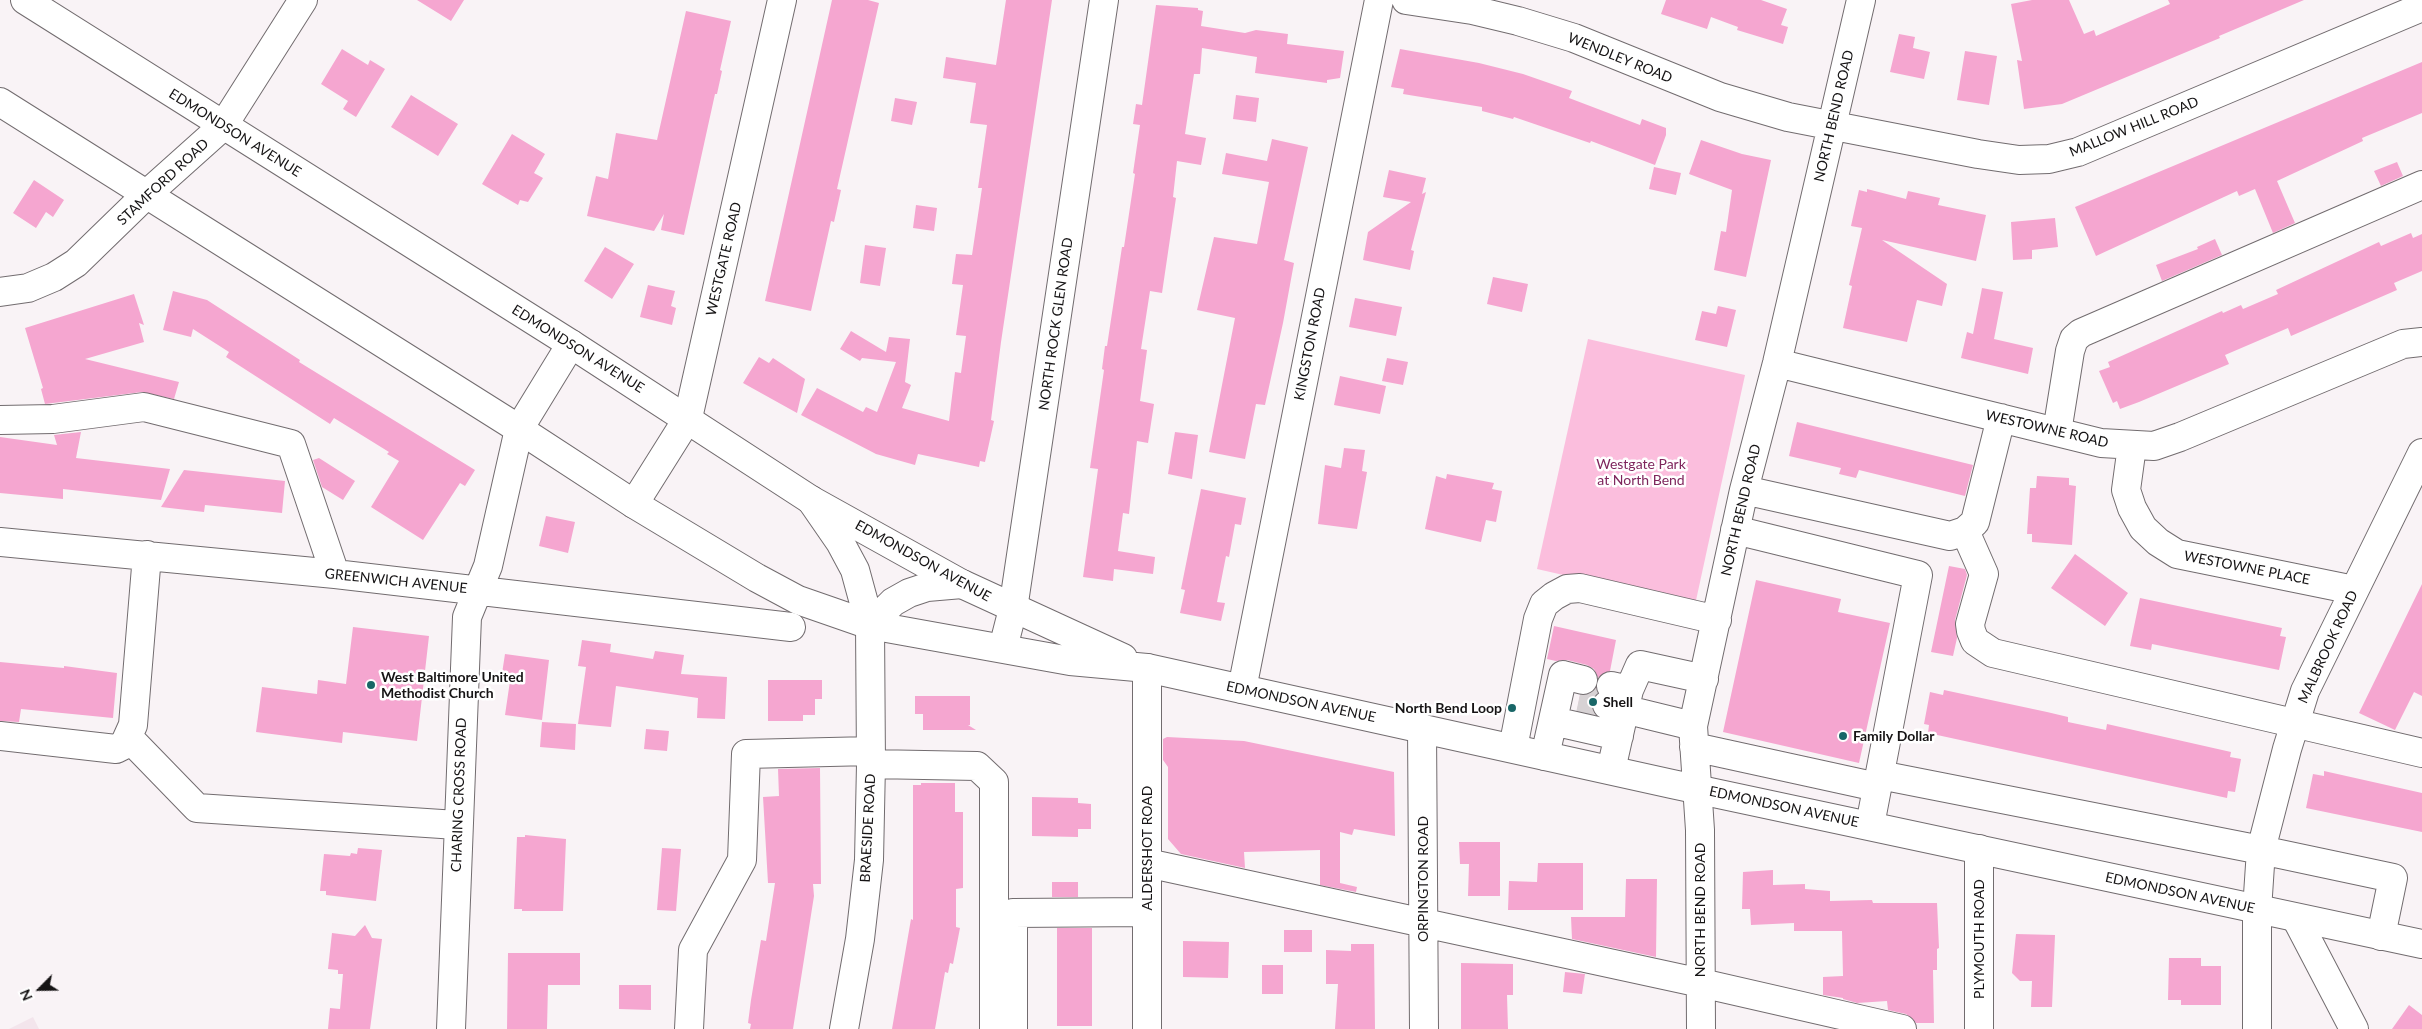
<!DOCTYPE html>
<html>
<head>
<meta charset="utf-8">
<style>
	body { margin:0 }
	#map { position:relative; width:2422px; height:1029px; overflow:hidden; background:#f9f3f6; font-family:Lato,sans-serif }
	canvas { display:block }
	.north { position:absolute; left:15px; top:964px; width:50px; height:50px; -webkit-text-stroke:4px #fff; paint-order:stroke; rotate:247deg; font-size:14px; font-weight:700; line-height:20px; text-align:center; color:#161415 }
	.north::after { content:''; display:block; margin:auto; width:18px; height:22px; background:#161415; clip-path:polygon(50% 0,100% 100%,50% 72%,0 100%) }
</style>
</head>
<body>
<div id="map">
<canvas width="2422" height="1029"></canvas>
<div class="north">N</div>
</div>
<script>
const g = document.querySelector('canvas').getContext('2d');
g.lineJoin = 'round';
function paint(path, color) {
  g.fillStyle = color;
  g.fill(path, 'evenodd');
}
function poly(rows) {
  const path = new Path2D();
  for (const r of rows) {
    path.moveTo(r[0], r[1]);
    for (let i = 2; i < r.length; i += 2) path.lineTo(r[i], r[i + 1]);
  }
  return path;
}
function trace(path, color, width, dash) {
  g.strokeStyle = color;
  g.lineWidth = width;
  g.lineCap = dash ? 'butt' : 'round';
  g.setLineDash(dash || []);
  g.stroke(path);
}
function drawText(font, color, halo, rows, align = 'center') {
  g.font = font + ' Lato,sans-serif';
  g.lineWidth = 5;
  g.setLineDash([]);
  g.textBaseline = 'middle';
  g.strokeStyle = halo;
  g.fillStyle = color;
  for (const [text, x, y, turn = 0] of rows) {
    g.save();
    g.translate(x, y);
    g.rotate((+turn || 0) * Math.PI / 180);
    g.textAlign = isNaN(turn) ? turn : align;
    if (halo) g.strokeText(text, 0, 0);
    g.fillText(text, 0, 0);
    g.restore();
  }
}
paint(poly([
	[33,1017,39,1029,9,1029]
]), '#f3e5ec');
paint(poly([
	[1588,339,1745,375,1695,605,1537,569]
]), '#fbbedd');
paint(poly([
	[417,0,464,0,451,21],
	[832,0,868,0,879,3,837,189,841,190,834,222,831,221,811,311,765,301],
	[1006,0,1052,0,1001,342,991,420,994,421,985,462,980,461,979,467,918,454,915,465,876,454,801,415,817,388,863,412,866,407,877,412,896,362,862,358,860,361,840,349,851,331,886,352,889,337,910,339,905,382,911,385,902,408,949,421,955,372,961,373,966,336,956,335,963,285,952,284,956,254,972,255,982,188,978,188,987,125,970,123,976,83,943,78,946,57,996,65],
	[1666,0,1761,0,1787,9,1781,25,1788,27,1783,44,1737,30,1738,27,1711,17,1707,29,1661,14],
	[2032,0,2069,0,2084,34,2094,30,2096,36,2170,4,2168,0,2304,0,2219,36,2220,38,2062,104,2024,109,2017,60,2022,61,2011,4],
	[1156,5,1198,8,1198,10,1203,11,1201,26,1245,33,1256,30,1288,34,1287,44,1344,51,1340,78,1327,80,1327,83,1255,73,1257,57,1202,48,1200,74,1194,74,1185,134,1206,138,1201,165,1177,161,1173,197,1176,198,1162,293,1150,291,1141,349,1147,350,1140,401,1154,404,1148,443,1137,441,1129,514,1123,513,1118,551,1155,557,1153,574,1114,569,1113,581,1083,577,1098,469,1090,468,1104,370,1102,369,1105,346,1107,346,1122,247,1124,247,1135,174,1133,173,1140,125,1133,124,1136,104,1142,105],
	[686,11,731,21,720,70,722,71,717,94,715,94,684,235,661,230,664,214,654,231,587,216,596,176,608,179,616,133,657,140],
	[1899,34,1915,37,1913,48,1930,52,1924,79,1890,72],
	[342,49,368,65,370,60,385,69,356,117,343,109,348,101,321,84],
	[1400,49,1479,63,1523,74,1572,91,1569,98,1640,125,1642,119,1666,128,1666,135,1655,165,1591,141,1590,143,1514,117,1513,119,1482,111,1482,107,1403,94,1404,89,1391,87],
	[1965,51,1997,56,1989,105,1957,100],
	[2422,62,2422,113,2362,138,2363,141,2277,181,2295,223,2273,233,2255,189,2239,196,2237,191,2096,256,2075,207],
	[411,95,458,124,438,156,391,127],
	[1236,95,1259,98,1256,122,1233,119],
	[895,98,917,102,912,125,891,121],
	[512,134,545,154,534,173,543,178,528,202,520,200,518,205,482,184],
	[1272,139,1308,147,1284,260,1294,263,1283,323,1265,405,1256,404,1245,459,1209,452,1235,318,1197,310,1214,237,1257,244,1269,182,1222,174,1226,153,1267,161],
	[1701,140,1742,154,1771,160,1746,277,1714,270,1721,231,1726,232,1732,190,1689,174],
	[2397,162,2403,176,2381,186,2374,171],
	[1654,167,1681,173,1676,195,1649,189],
	[1389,170,1426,178,1422,194,1426,192,1411,250,1414,251,1410,270,1363,260,1368,232,1411,202,1383,197],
	[34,180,64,200,53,217,46,212,36,228,13,213],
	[1867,189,1906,199,1908,191,1940,198,1938,205,1986,215,1976,261,1882,240,1947,284,1942,306,1917,300,1907,342,1843,328,1852,286,1849,285,1862,228,1851,226,1859,190,1867,192],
	[916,205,937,208,934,231,913,228],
	[2055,218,2058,247,2032,250,2032,259,2013,260,2011,222],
	[2411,233,2413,238,2422,234,2422,271,2394,283,2397,290,2291,336,2288,328,2225,355,2229,364,2139,402,2120,409,2117,401,2113,403,2099,371,2110,367,2108,362,2222,311,2223,313,2241,305,2243,309,2278,294,2276,290,2379,242,2381,246],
	[2215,239,2222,255,2162,281,2156,265,2198,249,2197,247],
	[865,245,886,248,880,286,860,283],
	[605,247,634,264,612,299,584,281],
	[1493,277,1528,284,1522,312,1487,304],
	[648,285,675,291,671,306,676,308,672,325,640,317],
	[1982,288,2003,292,1994,339,2033,348,2028,374,1961,358,1967,332,1973,334],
	[173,291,207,300,300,360,299,362,475,470,465,486,460,483,423,540,371,507,399,461,387,454,389,452,334,418,330,424,226,357,229,352,193,329,191,337,163,330],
	[134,294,144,325,139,323,144,342,85,359,179,382,174,399,142,392,45,404,41,389,43,388,25,328],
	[1355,298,1402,307,1396,336,1349,327],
	[1718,306,1736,310,1727,347,1695,340,1702,311,1716,314],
	[759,357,769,363,773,358,805,379,797,413,743,383],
	[1387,358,1408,362,1403,385,1382,381],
	[1340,376,1386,386,1380,414,1334,405],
	[1797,422,1973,465,1965,496,1859,470,1856,478,1839,474,1841,468,1789,456],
	[81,432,76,458,170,469,161,500,63,489,63,499,0,493,0,437,57,445,54,435],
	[1175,432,1198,435,1192,479,1168,474],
	[1344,448,1365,450,1362,471,1367,472,1357,529,1318,524,1325,465,1341,468],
	[319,458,355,481,343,500,322,487,313,460],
	[184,470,285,481,282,513,205,505,204,512,161,507],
	[1447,474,1494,483,1492,489,1502,491,1496,522,1486,520,1481,542,1425,529,1436,476,1446,479],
	[2037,476,2069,478,2069,485,2076,486,2072,545,2032,542,2032,534,2027,534,2030,488,2036,488],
	[1201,489,1246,498,1241,525,1235,524,1229,557,1226,556,1217,602,1225,603,1221,621,1180,613,1185,590,1181,589],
	[546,516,575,522,568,553,539,546],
	[2075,554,2128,593,2105,626,2051,588],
	[1949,566,1965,569,1967,575,1955,620,1957,638,1953,656,1931,652],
	[1756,580,1841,599,1838,612,1890,623,1859,763,1723,732],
	[2422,584,2422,696,2414,692,2395,730,2359,713],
	[2140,598,2282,628,2280,636,2286,637,2279,670,2152,644,2151,650,2130,646],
	[1554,626,1616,640,1610,671,1598,678,1594,669,1587,665,1567,660,1556,661,1547,659],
	[353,627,429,636,417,741,343,732,342,743,256,732,262,687,317,694,318,680,346,684],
	[582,640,611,644,610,652,653,659,655,651,684,655,681,674,727,677,725,719,697,718,698,698,616,686,611,727,578,724,586,667,578,666],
	[505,654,549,660,542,720,505,715,510,681,501,680],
	[0,662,64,668,64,666,117,673,113,718,21,709,19,722,0,721],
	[768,680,822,680,822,699,815,699,815,715,803,715,803,721,768,721],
	[1596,688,1598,693,1592,702,1595,715,1577,711,1580,695,1588,695],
	[1944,690,2047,712,2068,717,2068,722,2106,730,2107,724,2231,752,2230,757,2241,759,2235,792,2228,791,2227,798,1928,733,1929,725,1924,724,1930,692,1943,695],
	[915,696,970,696,970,725,968,725,976,730,923,730,923,714,915,714],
	[542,722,576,724,575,750,540,747],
	[646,729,669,731,667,751,644,749],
	[1167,737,1244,741,1394,772,1395,836,1354,829,1352,835,1340,832,1340,883,1357,887,1356,892,1320,885,1320,850,1244,852,1245,868,1181,854,1168,839,1168,767,1163,760,1163,739],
	[820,768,821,884,813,884,814,896,793,1029,750,1029,751,1024,748,1023,751,1000,761,940,766,941,775,883,768,883,763,797,779,796,778,769],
	[2324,771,2422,793,2422,832,2306,808,2313,774,2324,776],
	[921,783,955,783,955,812,963,812,963,888,956,889,956,927,960,928,953,964,950,963,948,973,945,972,935,1029,892,1029,911,919,913,920,913,785,921,785],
	[1032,797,1078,798,1078,803,1091,804,1091,829,1078,829,1078,837,1032,836],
	[525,835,566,839,563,911,522,911,522,909,514,909,517,837,525,837],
	[1459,842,1500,842,1500,896,1468,896,1469,864,1460,864],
	[358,848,382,850,376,901,326,895,326,891,320,891,324,854,350,856,351,853,357,854],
	[662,848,681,849,676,911,657,910],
	[1538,863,1583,863,1583,910,1508,910,1509,881,1537,882],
	[1773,870,1773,885,1805,884,1805,889,1830,891,1830,901,1872,900,1873,903,1937,903,1939,948,1937,949,1937,970,1933,970,1934,1023,1916,1023,1906,1014,1888,1010,1887,1001,1857,1003,1843,999,1843,998,1823,995,1823,977,1843,976,1842,931,1794,931,1794,923,1751,925,1750,909,1742,909,1743,872],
	[1626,879,1657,879,1656,957,1572,939,1571,917,1625,917],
	[1052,882,1078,882,1078,897,1052,897],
	[365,925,372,938,382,939,370,1029,328,1029,330,1008,340,1009,343,974,338,974,338,970,328,969,332,933,355,936],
	[1057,928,1092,928,1092,1026,1057,1026],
	[1284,930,1312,930,1312,952,1284,952],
	[2016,934,2055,935,2052,1007,2031,1007,2032,981,2020,981,2012,973],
	[1183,941,1229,942,1228,978,1183,977],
	[1351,944,1374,944,1375,1029,1335,1029,1338,984,1326,984,1326,950,1351,951],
	[508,953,580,953,580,985,548,985,547,1029,507,1029],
	[2169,958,2201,958,2201,966,2221,966,2221,1005,2181,1005,2181,1000,2168,1000],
	[1461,963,1513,964,1513,995,1507,995,1508,1029,1461,1029],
	[1262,965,1283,965,1283,994,1262,994],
	[1565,972,1585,974,1582,994,1563,992],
	[619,985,651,985,651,1010,619,1009],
	[2409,1005,2422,1015,2422,1029,2392,1029]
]), '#f5a6d0');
trace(poly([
	[1579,699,1607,705]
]), '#d7d2d4', 28, [28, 14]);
const minor = poly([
	[1406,0,1472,10,1518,21,1574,38,1720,97,1788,117,1978,154,2019,160,2049,159,2078,152,2422,7],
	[0,292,28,288,54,277,76,263,147,194,223,126,303,0],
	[1777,363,2101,443,2154,446,2180,437,2403,344,2422,342],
	[0,420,53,419,144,407,291,444,335,574],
	[2057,432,2070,351,2074,339,2081,333,2422,185],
	[2132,446,2126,490,2132,508,2143,528,2158,542,2177,554,2354,590],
	[1744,490,1950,536,1965,531,1975,522,2001,418],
	[811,500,840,542,855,570,870,625,871,764,869,860,860,939,844,1029],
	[634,504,688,418,782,0],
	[1735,530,1918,575,1870,825],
	[1965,531,1984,574,1970,624,1971,631,1975,641,1993,653,2422,753],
	[0,542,335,574,791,627],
	[870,625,893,602,909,593,927,587,962,584],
	[1003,648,1013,609,1104,0],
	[1147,668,1147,1029],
	[1611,686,1629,690,1611,770],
	[1242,689,1379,0],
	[1629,690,1640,665,1704,679],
	[1607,705,1693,726],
	[1553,721,1619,736],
	[1422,728,1424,1029],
	[0,736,116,749,124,745,133,725,147,555],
	[129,738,197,808,457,825],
	[1694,747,1877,787],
	[1513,748,1538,619,1544,604,1554,596,1567,589,1580,588,1717,620],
	[1545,756,1563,675,1583,680],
	[871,764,977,766,994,782,994,1029],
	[1880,775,2261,850,2393,878,2381,936],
	[1979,849,1979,1029],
	[1147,863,1701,983,1902,1029],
	[2296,918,2354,1029],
	[451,1029,467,617,488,566,519,429,571,344],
	[689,1029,693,950,742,860,746,754,871,751],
	[1013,1029,1013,913,1147,912],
	[1701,1029,1700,830,1693,726,1744,490,1777,363,1861,0],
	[2257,1029,2257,910,2261,850,2287,749,2305,691,2422,453]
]);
const major = poly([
	[25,0,571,344,811,500,962,584,1123,658],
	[0,102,519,429,634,504,757,578,798,600,870,625,1070,661,1147,668,1672,784,2422,944]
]);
trace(minor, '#726c6f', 30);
trace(major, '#726c6f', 30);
trace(minor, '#fff', 28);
trace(major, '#fff', 28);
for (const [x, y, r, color] of [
	[371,685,5,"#186667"],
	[1593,702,5,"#186667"],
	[1512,708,5,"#186667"],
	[1843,736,5,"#186667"]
]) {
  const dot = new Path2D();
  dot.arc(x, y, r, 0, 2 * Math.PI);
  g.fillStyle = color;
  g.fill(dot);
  trace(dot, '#fff', 2);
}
drawText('14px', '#161415', '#fff', [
	["WENDLEY ROAD",1620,58,22],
	["NORTH BEND ROAD",1834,116,-77],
	["MALLOW HILL ROAD",2134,127,-22],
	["EDMONDSON AVENUE",235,133,32],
	["STAMFORD ROAD",163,182,-43],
	["WESTGATE ROAD",724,259,-77],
	["NORTH ROCK GLEN ROAD",1056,324,-82],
	["KINGSTON ROAD",1310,344,-79],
	["EDMONDSON AVENUE",578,349,32],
	["WESTOWNE ROAD",2047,429,13],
	["NORTH BEND ROAD",1741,510,-77],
	["EDMONDSON AVENUE",923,561,29],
	["WESTOWNE PLACE",2247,568,11],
	["GREENWICH AVENUE",396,581,6],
	["MALBROOK ROAD",2328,647,-65],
	["EDMONDSON AVENUE",1301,702,12],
	["CHARING CROSS ROAD",459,795,-88],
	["EDMONDSON AVENUE",1784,807,12],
	["BRAESIDE ROAD",868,828,-87],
	["ALDERSHOT ROAD",1147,848,-90],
	["ORPINGTON ROAD",1423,879,-90],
	["EDMONDSON AVENUE",2180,893,12],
	["NORTH BEND ROAD",1700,910,-90],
	["PLYMOUTH ROAD",1979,939,-90]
]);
drawText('14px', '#7e255c', '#fff', [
	["Westgate Park",1641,464],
	["at North Bend",1641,480]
]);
drawText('bold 14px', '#161415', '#fff', [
	["West Baltimore United",381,677],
	["Methodist Church",381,693],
	["Shell",1603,702],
	["North Bend Loop",1502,708,"right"],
	["Family Dollar",1853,736]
], 'left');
</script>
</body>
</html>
